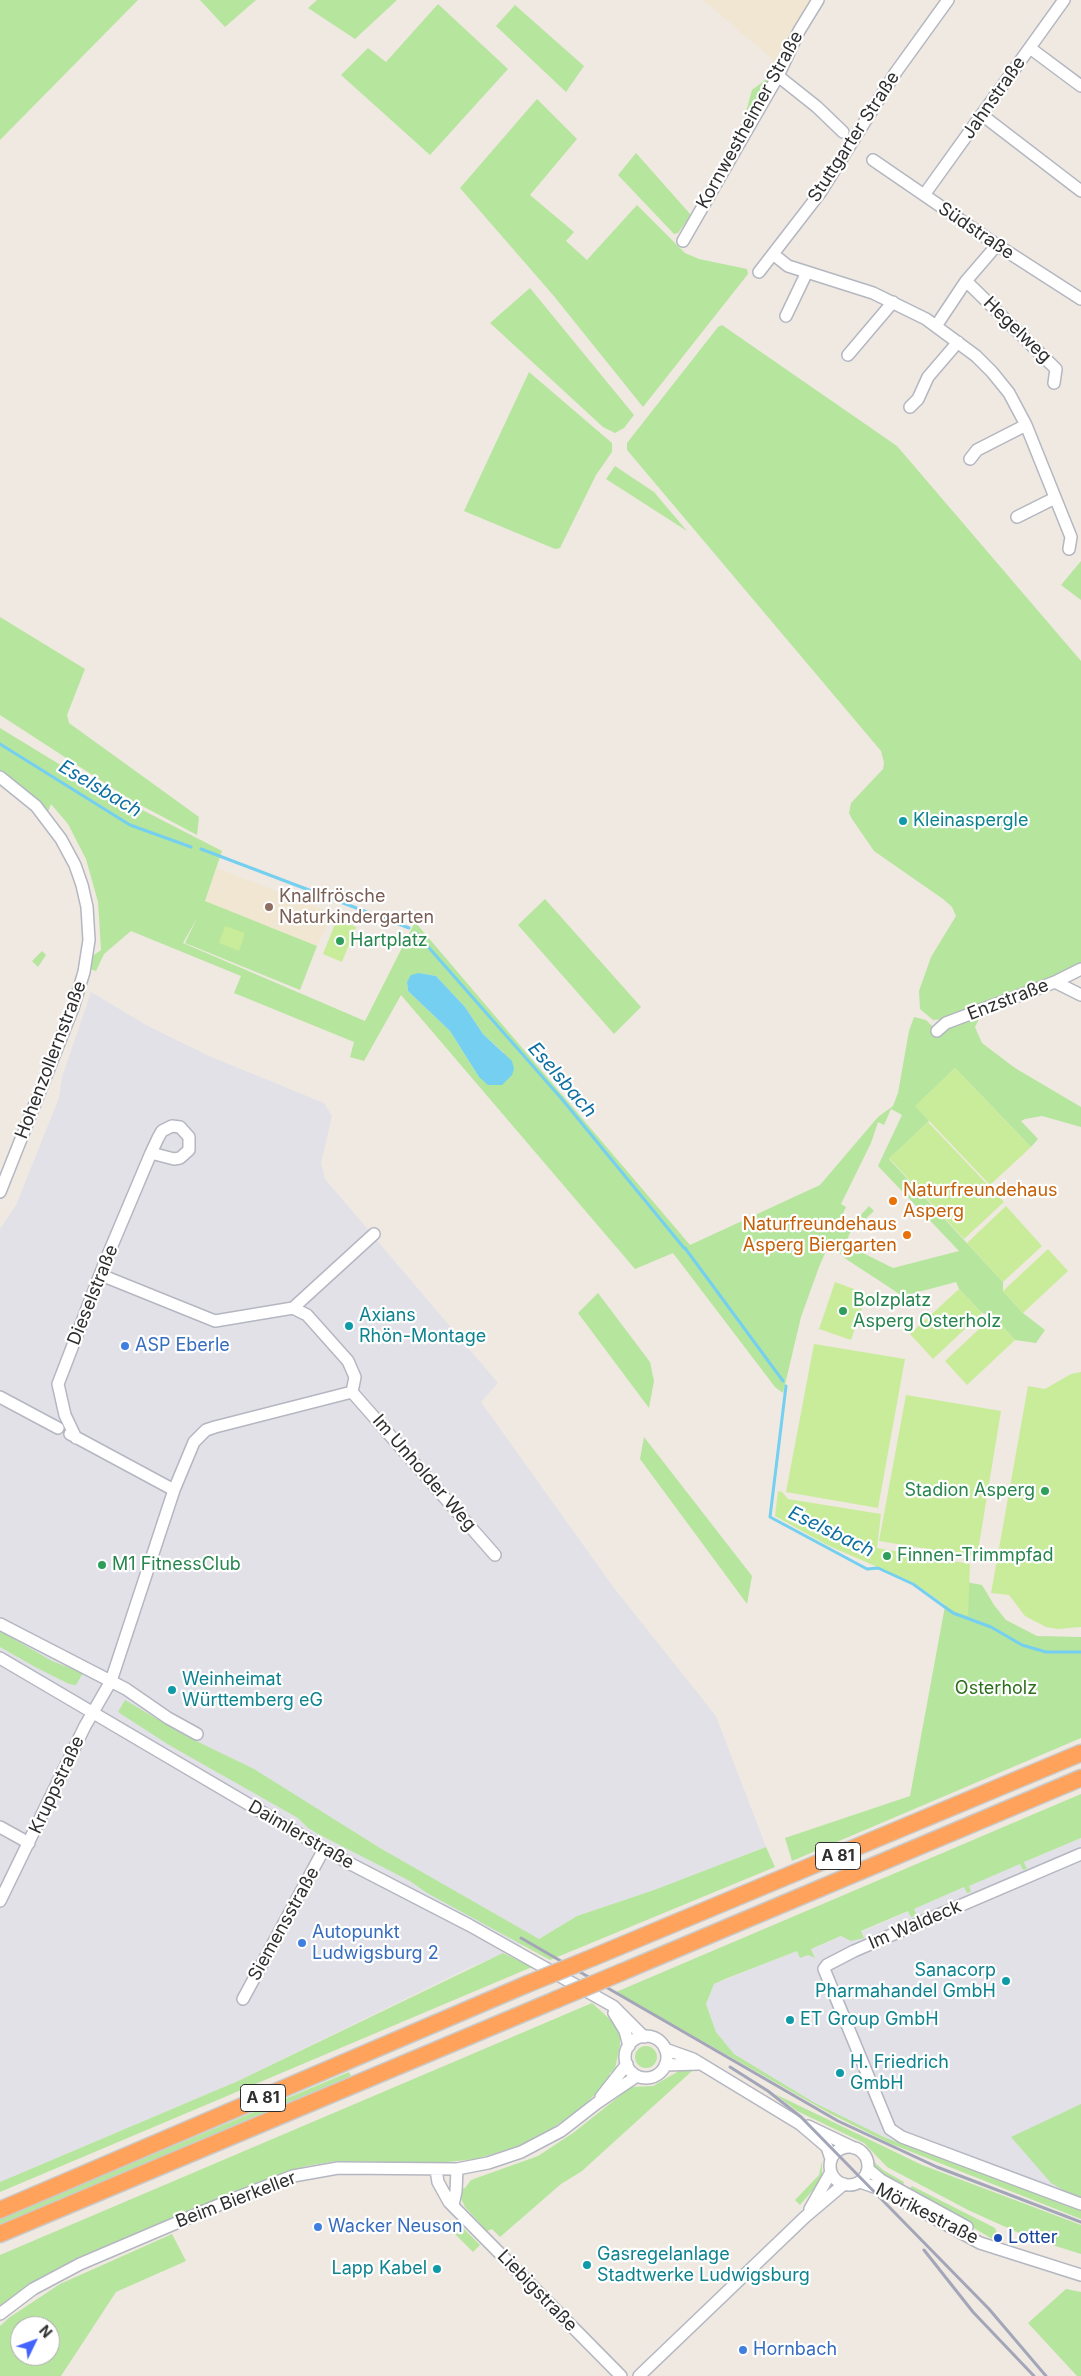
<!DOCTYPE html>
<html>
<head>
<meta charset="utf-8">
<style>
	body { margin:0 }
	#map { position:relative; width:1081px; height:2376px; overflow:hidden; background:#efe9e1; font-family:Inter,sans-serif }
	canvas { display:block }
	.north { position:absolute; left:10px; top:2316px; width:50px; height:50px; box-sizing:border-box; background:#fff; border:1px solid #ababab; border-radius:50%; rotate:48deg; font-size:14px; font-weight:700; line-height:20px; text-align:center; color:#2e2e2e }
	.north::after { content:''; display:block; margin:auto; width:18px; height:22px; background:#4264fb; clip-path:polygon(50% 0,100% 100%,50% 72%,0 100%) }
</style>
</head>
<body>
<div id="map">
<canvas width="1081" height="2376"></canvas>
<div class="north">N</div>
</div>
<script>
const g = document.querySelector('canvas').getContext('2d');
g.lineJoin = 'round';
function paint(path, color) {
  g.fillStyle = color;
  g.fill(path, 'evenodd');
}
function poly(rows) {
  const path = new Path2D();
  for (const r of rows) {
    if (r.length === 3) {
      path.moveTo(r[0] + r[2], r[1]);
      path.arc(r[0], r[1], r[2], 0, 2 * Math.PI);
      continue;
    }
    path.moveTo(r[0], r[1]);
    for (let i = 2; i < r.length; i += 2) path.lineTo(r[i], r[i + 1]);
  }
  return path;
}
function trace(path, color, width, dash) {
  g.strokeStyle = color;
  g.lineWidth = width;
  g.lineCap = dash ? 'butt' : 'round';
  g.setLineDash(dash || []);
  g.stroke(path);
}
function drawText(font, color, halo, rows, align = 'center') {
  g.font = font + ' Inter,sans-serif';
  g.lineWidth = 4.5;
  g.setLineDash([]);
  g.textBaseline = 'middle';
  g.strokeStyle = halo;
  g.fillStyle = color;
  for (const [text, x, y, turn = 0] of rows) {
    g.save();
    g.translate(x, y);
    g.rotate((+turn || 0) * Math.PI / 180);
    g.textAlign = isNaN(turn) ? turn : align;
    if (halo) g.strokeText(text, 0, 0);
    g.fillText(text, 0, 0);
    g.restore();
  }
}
paint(poly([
	[91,992,148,1026,209,1056,324,1103,332,1116,321,1163,325,1179,498,1383,481,1402,614,1588,716,1716,766,1847,654,1890,577,1916,539,1939,464,1970,238,2081,0,2182,0,1229,16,1205,59,1098,62,1077],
	[1081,1838,1081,2209,886,2138,815,2103,734,2054,716,2032,706,2004,714,1984,797,1951,815,1957,811,1949,842,1936,864,1937,861,1932,909,1911,917,1915,914,1909,964,1887,971,1892,968,1886,1020,1863,1023,1870,1027,1869,1024,1862]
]), '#e3e1e8');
paint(poly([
	[703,0,815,0,776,62],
	[217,868,333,913,317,946,205,901]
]), '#f0e6d1');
paint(poly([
	[0,0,138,0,0,140],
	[200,0,256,0,225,27],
	[317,0,397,0,355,39,308,8],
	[438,4,508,69,430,155,341,75,368,48,386,62],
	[515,5,584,66,566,92,496,26],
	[773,74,749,116,744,119,752,90],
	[537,99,577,139,530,195,574,232,566,241,587,260,637,205,685,253,699,259,747,269,748,274,643,407,553,295,460,188],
	[636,153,691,215,678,233,674,234,618,175],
	[530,288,634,415,624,428,615,433,603,427,490,323],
	[722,325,897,446,1081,661,1081,969,949,1019,933,1020,920,1009,919,991,931,957,956,916,952,907,943,899,874,851,852,819,849,813,851,803,883,769,884,763,881,751,627,450,627,443,718,327],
	[529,372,612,443,612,452,596,475,560,548,555,549,464,511],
	[615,466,654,492,687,531,606,479],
	[1081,561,1081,600,1061,585],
	[0,617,85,669,67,715,69,723,199,817,197,835,131,800,0,715],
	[0,728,90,783,222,851,205,901,317,946,300,990,185,943,197,918,183,943,365,1021,415,922,690,1245,820,1185,878,1117,893,1106,898,1093,909,1031,914,1017,926,1020,937,1031,984,1010,975,1027,982,1043,1015,1068,1081,1107,1081,1127,1042,1116,1025,1119,1021,1121,1038,1139,1031,1147,955,1068,916,1106,929,1121,889,1159,1003,1282,1003,1291,1023,1313,1045,1330,1036,1343,1015,1340,993,1316,982,1313,959,1289,956,1282,907,1295,901,1295,846,1259,829,1244,819,1267,801,1317,783,1393,775,1387,673,1253,635,1269,401,995,364,1061,350,1057,354,1042,234,993,241,976,131,931,104,954,96,971,85,967,91,957,101,950,98,902,86,859,68,824,51,804,46,817,0,777],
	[419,973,436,976,465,1007,483,1034,504,1053,479,1077,450,1031,408,991,407,982],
	[891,1109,902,1115,878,1166,959,1251,893,1268,845,1244,850,1233,874,1211,869,1206,847,1230,838,1225,846,1207,841,1204,871,1143,878,1122,884,1125],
	[545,899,641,1007,614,1034,518,925],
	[42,951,46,955,38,967,32,961],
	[598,1293,650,1362,654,1381,649,1408,578,1313],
	[644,1437,752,1576,747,1604,640,1459],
	[950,1579,982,1585,994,1605,1006,1620,1037,1636,1081,1637,1081,1738,792,1861,785,1838,910,1796],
	[0,1631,52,1661,83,1673,76,1685,69,1684,37,1668,0,1647],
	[125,1700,186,1736,254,1769,380,1848,539,1939,577,1916,654,1890,766,1847,775,1867,550,1960,427,1893,410,1881,320,1835,308,1828,298,1818,169,1745,118,1712],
	[1081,1794,1081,1838,1024,1862,1027,1869,1023,1870,1020,1864,969,1886,971,1892,967,1893,964,1887,914,1909,917,1915,911,1917,908,1911,861,1931,864,1938,851,1941,841,1936,811,1949,815,1958,808,1955,800,1958,797,1951,725,1979,714,1984,706,2004,716,2032,734,2054,815,2103,886,2138,1081,2209,1081,2219,889,2143,831,2114,616,1992],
	[503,1953,532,1967,0,2192,0,2182,238,2081],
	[592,2003,614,2023,620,2035,620,2045,615,2069,609,2074,612,2078,580,2109,541,2136,519,2146,476,2159,438,2163,337,2161,306,2166,283,2173,78,2258,36,2281,0,2306,0,2255],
	[646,2057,11],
	[679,2071,692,2071,582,2171,561,2184,500,2237,492,2229,487,2231,465,2207,460,2196,461,2189,465,2188,471,2180,538,2156,573,2133,631,2087,653,2086],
	[349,2072,351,2076,0,2225,0,2219],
	[775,2094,922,2165,1081,2225,1081,2254,1030,2238,968,2210,887,2167,864,2143,797,2111],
	[1081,2104,1081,2198,1077,2198,1051,2183,1011,2137],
	[872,2160,883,2170,904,2182,902,2188,876,2169],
	[822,2161,822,2175,819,2183,800,2205,795,2200,819,2175],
	[912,2186,995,2228,997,2233,994,2240,909,2189],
	[448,2221,456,2221,480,2245,473,2252,444,2223],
	[172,2234,186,2261,116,2292,61,2376,0,2376,0,2326,10,2317,60,2284],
	[20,2326,50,2326,50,2356,20,2356],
	[1066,2289,1081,2292,1081,2376,1077,2376,1028,2323]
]), '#b6e59e');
paint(poly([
	[337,919,356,927,342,962,323,954],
	[225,926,245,933,239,951,219,943],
	[955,1068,1031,1147,990,1185,915,1106],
	[928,1122,1004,1202,964,1239,889,1158],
	[1006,1206,1042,1246,1003,1282,967,1243],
	[1048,1249,1068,1271,1023,1313,1003,1291],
	[835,1282,867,1294,851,1340,819,1329],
	[959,1289,982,1313,933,1359,910,1334],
	[993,1316,1015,1340,967,1385,945,1361],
	[814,1344,905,1359,878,1508,786,1492],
	[1081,1372,1081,1627,1058,1629,1046,1627,1025,1616,1009,1595,991,1593,1028,1386,1045,1389,1071,1374],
	[906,1395,1001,1411,977,1557,879,1541],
	[778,1491,782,1492,788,1499,881,1514,877,1548,970,1564,968,1616,954,1611,914,1583,827,1545,775,1516]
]), '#c9ec9a');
paint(poly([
	[419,973,436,976,465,1007,483,1034,512,1061,514,1069,512,1075,502,1085,488,1085,479,1077,450,1031,408,991,407,982,411,975]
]), '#75cff0');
trace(poly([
	[0,744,130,825,191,847],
	[201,849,409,928],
	[416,933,561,1098,684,1248],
	[685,1248,783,1381],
	[786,1386,770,1517,867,1569,878,1568,913,1584,953,1613,991,1627,1022,1645,1046,1652,1081,1652]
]), '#75cff0', 3);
const minor = poly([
	[1030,48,1081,86],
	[778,76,817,107,843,132],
	[982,115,1081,191],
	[873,160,997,245,1081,299],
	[924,195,1064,0],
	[683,241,778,76,799,31,818,0],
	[773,254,788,266,873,293,926,319,976,356,992,372,1009,393,1026,425,1071,537,1069,549],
	[759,272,820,193,896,72,948,0],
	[966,281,997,245],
	[786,316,807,272],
	[936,326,966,281,1056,369,1054,383],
	[848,355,893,302],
	[910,407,918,399,928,377,958,342],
	[970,459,977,450,1026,425],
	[1017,517,1055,498],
	[0,777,36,806,61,839,75,865,82,885,87,907,89,940,84,972,73,1008,0,1192],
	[1055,982,1081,995],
	[937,1031,946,1023,1055,982,1081,969],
	[293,1308,374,1234],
	[352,1392,495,1555],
	[0,1397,58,1428],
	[70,1434,174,1490],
	[76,1438,65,1415,58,1384,105,1262,151,1153,158,1138,162,1131,172,1126,180,1127,189,1137,189,1150,180,1158,174,1159,151,1153],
	[0,1624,126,1689,168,1718,197,1734],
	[0,1658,345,1861,469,1925,613,2006,644,2037],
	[0,1827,29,1843],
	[1081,1854,854,1951,827,1965,824,1969,890,2129,902,2137,1081,2204],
	[0,1901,85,1726,111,1681,174,1490,194,1442,206,1430,215,1427,352,1392,355,1377,348,1361,307,1315,293,1308,215,1321,101,1275],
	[243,1999,324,1849],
	[614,2013,625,2031,629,2046],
	[646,2057,21],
	[665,2049,693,2059,800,2124,827,2147,831,2159],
	[665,2065,698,2064],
	[601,2097,627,2064],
	[808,2126,854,2148],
	[849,2166,19],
	[868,2169,881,2180,967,2227],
	[436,2170,438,2182,449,2202,621,2376],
	[860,2182,883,2190,980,2243,1081,2275],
	[453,2205,456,2191,457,2169],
	[810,2209,831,2172],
	[0,2314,33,2289,80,2264,228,2201,293,2176,338,2168,457,2169,488,2163,521,2152,561,2131,597,2103,637,2076],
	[639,2376,805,2217,844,2184]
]);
const highway = poly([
	[594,1957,1081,1753],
	[622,1972,1081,1778],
	[0,2210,525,1985],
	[0,2234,555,2000]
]);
trace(minor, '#b4b7c1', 14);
trace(highway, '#c9c9c9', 19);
trace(minor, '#fff', 11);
trace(highway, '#ffa35c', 16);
trace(poly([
	[521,1938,838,2121,937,2167,1081,2222],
	[730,2067,768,2091,801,2117,989,2309,1046,2376],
	[924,2250,973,2312,1034,2376]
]), '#a3a6b8', 3);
const highwayBridge = poly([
	[525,1985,594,1957],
	[555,2000,622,1972]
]);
trace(highwayBridge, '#c9c9c9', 19, []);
trace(highwayBridge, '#ffa35c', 16);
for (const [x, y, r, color] of [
	[903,821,5,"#0f9aa8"],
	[269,907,5,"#8d6e63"],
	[340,941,5,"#2e9e5b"],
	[893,1201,5,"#e8710a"],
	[907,1235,5,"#e8710a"],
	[843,1311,5,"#2e9e5b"],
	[349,1326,5,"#0f9aa8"],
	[125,1346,5,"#3f7fe0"],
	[1045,1491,5,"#2e9e5b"],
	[887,1556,5,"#2e9e5b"],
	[102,1565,5,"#2e9e5b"],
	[172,1690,5,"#0f9aa8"],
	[302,1943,5,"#3f7fe0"],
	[1006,1981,5,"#0f9aa8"],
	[790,2020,5,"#0f9aa8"],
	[840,2073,5,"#0f9aa8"],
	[318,2227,5,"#3f7fe0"],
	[998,2238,5,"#1a4fb4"],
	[587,2265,5,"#0f9aa8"],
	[437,2269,5,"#0f9aa8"],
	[743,2350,5,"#3f7fe0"]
]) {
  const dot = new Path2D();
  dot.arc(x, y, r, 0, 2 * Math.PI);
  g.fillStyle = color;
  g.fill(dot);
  trace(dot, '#fff', 2);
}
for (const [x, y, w] of [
	[838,1856,45],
	[263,2098,45]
]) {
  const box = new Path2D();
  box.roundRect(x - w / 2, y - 13.5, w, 27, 4);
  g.fillStyle = '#fff';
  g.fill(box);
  trace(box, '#2e2e2e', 1);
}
drawText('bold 16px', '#2e2e2e', null, [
	["A 81",838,1856],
	["A 81",263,2098]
]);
drawText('18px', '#2e2e2e', '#fff', [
	["Jahnstraße",994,98,-55],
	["Kornwestheimer Straße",750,120,-61],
	["Stuttgarter Straße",854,137,-57],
	["Südstraße",976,231,34],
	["Hegelweg",1017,330,44],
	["Enzstraße",1008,1000,-21],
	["Hohenzollernstraße",51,1060,-69],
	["Dieselstraße",93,1295,-68],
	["Im Unholder Weg",424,1473,49],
	["Kruppstraße",57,1785,-65],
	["Daimlerstraße",301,1835,30],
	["Siemensstraße",284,1924,-61],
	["Im Waldeck",915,1925,-23],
	["Beim Bierkeller",236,2200,-21],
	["Mörikestraße",927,2214,27],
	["Liebigstraße",537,2291,46]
]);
drawText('18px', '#0d838f', '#fff', [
	["Kleinaspergle",913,821],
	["Axians",359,1316],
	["Rhön-Montage",359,1337],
	["Weinheimat",182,1680],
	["Württemberg eG",182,1701],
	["Sanacorp",996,1971,"right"],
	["Pharmahandel GmbH",996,1992,"right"],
	["ET Group GmbH",800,2020],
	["H. Friedrich",850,2063],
	["GmbH",850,2084],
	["Gasregelanlage",597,2255],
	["Stadtwerke Ludwigsburg",597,2276],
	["Lapp Kabel",427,2269,"right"]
], 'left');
drawText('18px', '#785e54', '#fff', [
	["Knallfrösche",279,897],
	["Naturkindergarten",279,918]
], 'left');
drawText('18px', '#27864d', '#fff', [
	["Hartplatz",350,941],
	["Bolzplatz",853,1301],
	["Asperg Osterholz",853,1322],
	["Stadion Asperg",1035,1491,"right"],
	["Finnen-Trimmpfad",897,1556],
	["M1 FitnessClub",112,1565]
], 'left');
drawText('18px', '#c56008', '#fff', [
	["Naturfreundehaus",903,1191],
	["Asperg",903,1212],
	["Naturfreundehaus",897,1225,"right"],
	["Asperg Biergarten",897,1246,"right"]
], 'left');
drawText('18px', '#366cbe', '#fff', [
	["ASP Eberle",135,1346],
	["Autopunkt",312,1933],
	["Ludwigsburg 2",312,1954],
	["Wacker Neuson",328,2227],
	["Hornbach",753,2350]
], 'left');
drawText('18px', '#2c6e1b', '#fff', [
	["Osterholz",996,1689]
]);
drawText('18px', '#164399', '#fff', [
	["Lotter",1008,2238]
], 'left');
drawText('italic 19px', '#0d6fa3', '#fff', [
	["Eselsbach",100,789,31],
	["Eselsbach",562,1080,49],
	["Eselsbach",831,1532,26]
]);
</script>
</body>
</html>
